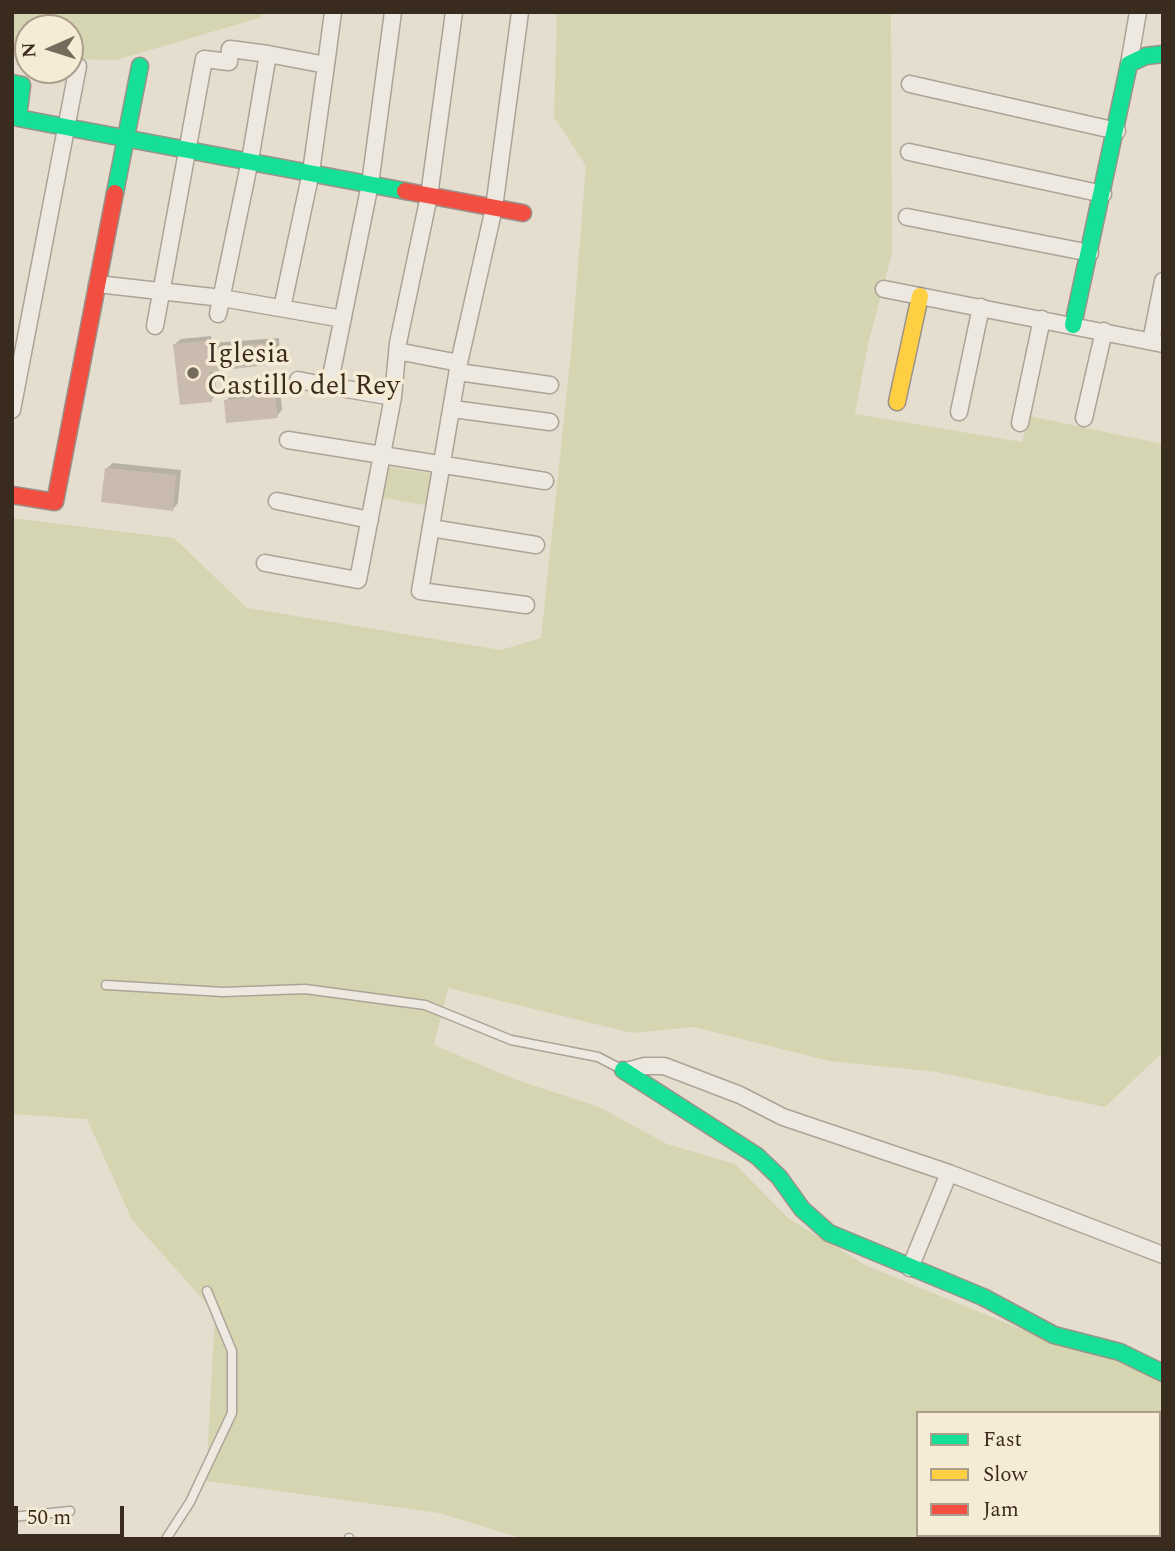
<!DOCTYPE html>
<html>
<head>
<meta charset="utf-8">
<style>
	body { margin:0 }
	#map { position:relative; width:1175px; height:1551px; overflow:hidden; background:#e5decf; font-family:Spectral,serif }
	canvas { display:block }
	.frame { position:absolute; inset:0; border:14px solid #3a2b1f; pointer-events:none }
	.legend { position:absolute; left:916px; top:1411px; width:245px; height:126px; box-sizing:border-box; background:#f6ebd4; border:2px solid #ab9e8c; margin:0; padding:9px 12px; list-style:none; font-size:21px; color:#3a2b1f }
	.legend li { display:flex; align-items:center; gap:14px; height:35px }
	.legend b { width:35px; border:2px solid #ab9e8c }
	.north { position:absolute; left:14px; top:14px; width:70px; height:70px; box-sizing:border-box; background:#f6ebd4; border:2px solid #ab9e8c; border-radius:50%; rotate:267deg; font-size:19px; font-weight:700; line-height:28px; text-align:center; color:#3a2b1f }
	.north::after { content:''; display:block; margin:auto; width:24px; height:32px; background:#766a5d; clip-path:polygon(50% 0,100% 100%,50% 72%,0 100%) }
	.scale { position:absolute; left:14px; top:1506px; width:110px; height:32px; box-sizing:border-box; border:4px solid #3a2b1f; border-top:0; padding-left:9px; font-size:21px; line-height:24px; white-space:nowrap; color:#3a2b1f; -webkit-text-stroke:5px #f6ebd4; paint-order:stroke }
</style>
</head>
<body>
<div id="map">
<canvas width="1175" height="1551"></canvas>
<div class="frame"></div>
<ul class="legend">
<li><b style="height:9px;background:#16e098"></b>Fast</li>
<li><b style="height:9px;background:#ffcf43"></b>Slow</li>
<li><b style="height:9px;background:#f24e42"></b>Jam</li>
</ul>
<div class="north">N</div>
<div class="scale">50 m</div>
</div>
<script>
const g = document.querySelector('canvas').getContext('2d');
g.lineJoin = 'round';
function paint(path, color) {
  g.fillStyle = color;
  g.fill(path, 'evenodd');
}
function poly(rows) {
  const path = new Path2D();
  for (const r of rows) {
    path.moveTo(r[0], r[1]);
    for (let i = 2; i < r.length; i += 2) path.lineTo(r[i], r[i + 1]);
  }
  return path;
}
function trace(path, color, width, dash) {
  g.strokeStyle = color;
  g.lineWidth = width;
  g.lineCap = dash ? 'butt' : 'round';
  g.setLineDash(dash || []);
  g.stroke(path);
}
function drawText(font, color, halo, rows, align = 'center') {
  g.font = font + ' Spectral,serif';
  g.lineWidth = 7;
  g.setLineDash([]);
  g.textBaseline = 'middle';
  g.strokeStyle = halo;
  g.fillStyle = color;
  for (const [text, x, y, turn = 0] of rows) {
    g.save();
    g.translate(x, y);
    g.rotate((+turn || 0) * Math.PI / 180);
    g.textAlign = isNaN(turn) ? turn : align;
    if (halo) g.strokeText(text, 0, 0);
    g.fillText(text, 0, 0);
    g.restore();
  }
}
paint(poly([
	[12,12,266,12,259,18,116,60,70,59,70,28,28,28,28,58,12,57],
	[557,12,891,12,892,253,868,344,855,414,1022,442,1029,416,1163,444,1163,1052,1105,1107,937,1072,829,1061,694,1027,632,1033,448,988,434,1045,514,1079,599,1107,667,1144,735,1164,788,1218,867,1266,1067,1348,1140,1362,1163,1383,1163,1469,1159,1470,1159,1413,918,1413,918,1535,1115,1535,1118,1539,524,1539,439,1513,206,1481,215,1313,132,1220,87,1119,12,1114,12,518,174,538,247,608,501,650,541,638,571,352,586,166,554,117],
	[388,467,435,474,430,506,383,498]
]), '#d5d5b1');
paint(poly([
	[211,336,212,343,279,338,280,356,275,362,214,370,217,394,211,400,175,344,181,339],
	[280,390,282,410,277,416,226,401,231,395],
	[113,463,181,470,178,503,173,509,107,468]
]), '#0003');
paint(poly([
	[206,341,206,348,274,343,275,364,209,372,212,402,180,405,173,344],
	[275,395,278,418,226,423,224,400],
	[105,468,176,475,173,511,101,502]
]), '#c9bcaf');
const lane = poly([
	[106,985,223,992,305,989,425,1005,511,1040,598,1057,623,1070],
	[12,1517,70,1511],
	[166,1539,190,1502,232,1413,232,1351,207,1291],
	[349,1539,349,1538]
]);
const street = poly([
	[520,12,494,208,459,363,420,591,526,605],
	[1129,64,1138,12],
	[910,84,1117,131],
	[909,152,1103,194],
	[907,217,1090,253],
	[97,284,222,298,343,319],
	[884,289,1163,344],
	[282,308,311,172,326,65],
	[218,314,250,160,268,54,326,65,333,12],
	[155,326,204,59,229,62,230,49,268,54],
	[1151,341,1163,281],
	[397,351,459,363],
	[458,372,550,385],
	[298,380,329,386],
	[393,397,398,343,429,196,454,12],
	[453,409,550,422],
	[12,410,78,66],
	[959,412,981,307],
	[1084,418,1104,331],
	[1020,423,1042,319],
	[288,440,545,481],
	[277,501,370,520],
	[431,528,536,545],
	[265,563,358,580,393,397,329,386,370,184,393,12],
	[626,1071,645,1066,664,1066,740,1095,783,1117,949,1173,1163,1255],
	[910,1268,949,1173],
	[1159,1515,1163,1517]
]);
const fast = poly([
	[12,83,22,85,18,118,405,191],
	[115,193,140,66],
	[1073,325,1129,64,1146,56,1163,54],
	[623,1070,757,1156,779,1177,802,1209,829,1233,983,1297,1054,1335,1120,1352,1163,1373]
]);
const slow = poly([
	[897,402,920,296]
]);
const jam = poly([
	[405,191,523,213],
	[12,495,55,502,115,193]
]);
trace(lane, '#aba397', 11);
trace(street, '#aba397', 19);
trace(fast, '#9a9288', 19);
trace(slow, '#9a9288', 19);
trace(jam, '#9a9288', 19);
trace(lane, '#ede8e0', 8);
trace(street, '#ede8e0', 16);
trace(fast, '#16e098', 16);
trace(slow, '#ffcf43', 16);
trace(jam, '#f24e42', 16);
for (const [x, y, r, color] of [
	[193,373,7,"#766a5d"]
]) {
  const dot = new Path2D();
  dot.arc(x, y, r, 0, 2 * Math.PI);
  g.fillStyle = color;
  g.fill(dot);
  trace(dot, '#f6ebd4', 2.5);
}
drawText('28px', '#3a2b1f', '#f6ebd4', [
	["Iglesia",207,357],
	["Castillo del Rey",207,389]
], 'left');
</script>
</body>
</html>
